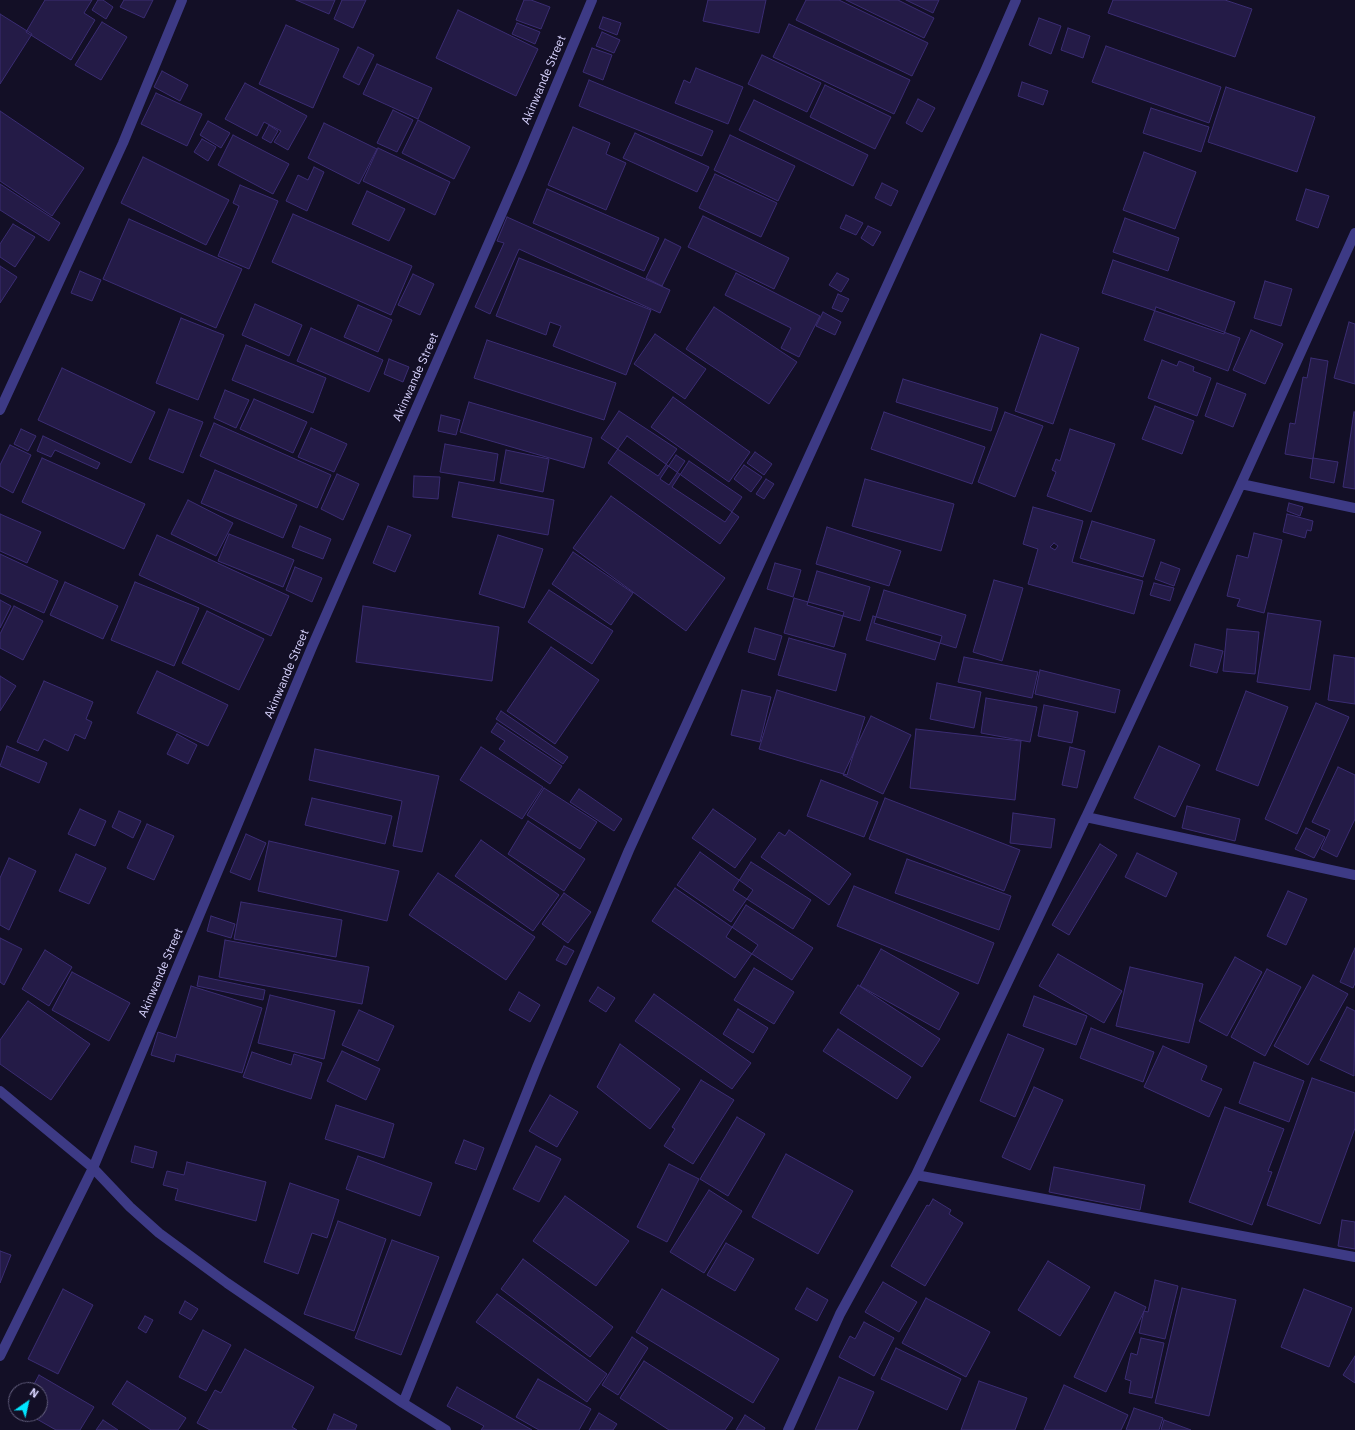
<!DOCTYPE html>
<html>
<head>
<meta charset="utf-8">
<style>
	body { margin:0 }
	#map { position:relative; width:1355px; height:1430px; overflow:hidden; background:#130f26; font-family:"IBM Plex Sans",sans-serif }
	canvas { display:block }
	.north { position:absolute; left:8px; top:1382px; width:40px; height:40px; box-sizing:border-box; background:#130f26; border:1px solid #625e7d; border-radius:50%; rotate:34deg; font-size:11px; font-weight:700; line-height:16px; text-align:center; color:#d9d4ff }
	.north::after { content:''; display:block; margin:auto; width:14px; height:18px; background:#00e5ff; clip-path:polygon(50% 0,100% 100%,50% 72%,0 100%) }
</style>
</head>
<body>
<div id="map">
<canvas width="1355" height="1430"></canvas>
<div class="north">N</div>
</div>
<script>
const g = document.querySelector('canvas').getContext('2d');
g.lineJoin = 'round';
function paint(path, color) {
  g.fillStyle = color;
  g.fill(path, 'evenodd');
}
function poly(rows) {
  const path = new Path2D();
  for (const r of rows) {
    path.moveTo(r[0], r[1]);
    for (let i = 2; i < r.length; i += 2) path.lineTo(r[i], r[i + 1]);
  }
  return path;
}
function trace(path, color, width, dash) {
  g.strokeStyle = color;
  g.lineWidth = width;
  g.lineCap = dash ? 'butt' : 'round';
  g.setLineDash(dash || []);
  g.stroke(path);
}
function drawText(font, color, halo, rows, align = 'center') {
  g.font = font + ' "IBM Plex Sans",sans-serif';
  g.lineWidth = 3.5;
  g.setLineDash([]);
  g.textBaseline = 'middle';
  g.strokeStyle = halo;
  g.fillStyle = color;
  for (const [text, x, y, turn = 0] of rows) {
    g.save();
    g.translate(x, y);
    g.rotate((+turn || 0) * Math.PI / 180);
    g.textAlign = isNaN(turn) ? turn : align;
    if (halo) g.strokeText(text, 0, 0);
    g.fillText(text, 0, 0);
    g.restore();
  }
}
const building = poly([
	[45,0,92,0,84,13,95,20,71,60,26,32,45,0],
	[98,0,103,0,113,7,106,19,92,10,98,0],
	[124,0,153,0,144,18,120,7,124,0],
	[296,0,335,0,329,14,296,0],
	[342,0,366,0,353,28,334,19,342,0],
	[524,0,531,0,550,7,541,29,516,20,524,0],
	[708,0,766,0,759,33,703,21,708,0],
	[806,0,839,0,928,43,912,76,796,20,806,0],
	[846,0,898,0,934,18,924,38,846,0],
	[906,0,939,0,933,13,906,0],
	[1113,0,1225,0,1252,9,1235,57,1108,13,1113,0],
	[458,10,538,49,516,96,436,58,458,10],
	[0,14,32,34,0,84,0,14],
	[603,17,621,23,617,35,599,28,603,17],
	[1039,18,1061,26,1051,54,1029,45,1039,18],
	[102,22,127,37,101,80,75,65,102,22],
	[517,23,540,32,535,44,512,34,517,23],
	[789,24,910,80,894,114,773,57,789,24],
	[286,25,339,49,313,108,259,84,286,25],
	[1068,28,1090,36,1083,58,1061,50,1068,28],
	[602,32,620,40,614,53,596,46,602,32],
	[1106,46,1221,87,1209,123,1092,82,1106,46],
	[358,47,374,55,359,85,343,77,358,47],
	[592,48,612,55,603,80,583,72,592,48],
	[762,55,821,83,807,112,748,84,762,55],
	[377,64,432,88,418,119,363,94,377,64],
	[696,68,743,87,728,124,675,103,684,80,690,83,696,68],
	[162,71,188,85,180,101,154,87,162,71],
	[589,80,713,131,702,156,579,106,589,80],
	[1022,82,1048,91,1043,105,1018,96,1022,82],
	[245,83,307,116,288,150,274,142,281,131,264,122,257,136,225,119,245,83],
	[825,85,891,117,875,149,810,117,825,85],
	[1226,87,1315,117,1297,172,1208,142,1226,87],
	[156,93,202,114,187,146,141,124,156,93],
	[918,99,935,108,922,132,906,123,918,99],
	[754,100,868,155,853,186,739,130,754,100],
	[1151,108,1209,127,1201,152,1143,133,1151,108],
	[393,110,413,120,397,152,377,143,393,110],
	[0,111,84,168,52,216,0,181,0,111],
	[418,120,470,147,454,179,402,153,418,120],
	[208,121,230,133,221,148,200,135,208,121],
	[324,123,377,149,359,184,308,158,324,123],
	[269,125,278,131,271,143,262,138,269,125],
	[573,127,610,143,606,154,626,163,606,210,548,185,573,127],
	[635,133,709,167,697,192,623,158,635,133],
	[233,135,289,164,273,194,218,165,233,135],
	[730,135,795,166,778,201,714,170,730,135],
	[202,139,216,147,208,161,194,152,202,139],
	[378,148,450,182,435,215,363,181,378,148],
	[1144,152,1196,172,1175,229,1123,210,1144,152],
	[143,157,229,200,206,245,121,203,143,157],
	[314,167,324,172,307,211,286,201,298,175,308,180,314,167],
	[715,174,777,203,761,237,699,208,715,174],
	[882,183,898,191,891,206,875,198,882,183],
	[0,184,60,223,49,241,0,210,0,184],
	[240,185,278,201,249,269,218,256,239,206,233,203,240,185],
	[547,189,659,238,644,271,533,223,547,189],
	[1306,189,1329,196,1318,228,1296,220,1306,189],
	[367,191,405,209,389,241,352,224,367,191],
	[293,214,412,266,391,315,272,262,293,214],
	[846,215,863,223,856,235,840,228,846,215],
	[703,216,789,258,774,289,688,247,703,216],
	[507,217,670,290,660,313,519,249,490,314,475,307,504,243,497,241,507,217],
	[1125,218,1179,238,1168,271,1113,252,1125,218],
	[129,219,242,269,216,328,103,279,129,219],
	[13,224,35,237,15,267,0,257,0,244,13,224],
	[868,226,881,232,873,246,861,238,868,226],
	[665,239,681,247,662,286,646,278,665,239],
	[519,258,651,310,626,375,553,346,561,326,550,322,546,335,496,316,519,258],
	[1113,260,1235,302,1224,334,1102,293,1113,260],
	[0,266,17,277,0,303,0,266],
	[80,271,101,280,92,301,71,293,80,271],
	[736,273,820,316,799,357,781,348,791,328,725,295,736,273],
	[837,273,849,279,841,292,829,285,837,273],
	[413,274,434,284,420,315,398,305,413,274],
	[1265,281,1292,289,1281,326,1254,318,1265,281],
	[838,294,849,299,842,312,832,308,838,294],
	[255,304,302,325,289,356,242,335,255,304],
	[358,305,392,320,378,352,344,337,358,305],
	[714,307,797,362,769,404,686,349,714,307],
	[1156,307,1240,338,1228,371,1144,340,1156,307],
	[823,312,841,322,835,335,816,326,823,312],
	[181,318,224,335,198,400,156,383,181,318],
	[1349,322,1355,324,1355,384,1334,378,1349,322],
	[311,328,383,360,369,392,297,361,311,328],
	[1251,330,1283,344,1265,384,1233,370,1251,330],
	[655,334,706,369,685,399,634,364,655,334],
	[1041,334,1079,348,1053,424,1015,411,1041,334],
	[487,340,616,383,604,420,474,378,487,340],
	[246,345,326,378,313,413,232,380,246,345],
	[1311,358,1328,361,1313,459,1285,454,1290,423,1295,424,1303,377,1307,378,1311,358],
	[389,359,409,367,403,382,384,374,389,359],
	[1162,360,1177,366,1179,361,1194,367,1193,371,1211,378,1197,416,1148,398,1162,360],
	[62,368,155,412,131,463,38,420,62,368],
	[903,379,998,408,991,431,896,402,903,379],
	[1217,383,1246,394,1233,427,1205,416,1217,383],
	[225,390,249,400,236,428,214,418,225,390],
	[673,397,750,452,729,482,651,427,673,397],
	[254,399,307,422,293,453,240,429,254,399],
	[469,402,592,438,584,468,460,432,469,402],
	[1155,406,1194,421,1182,454,1142,439,1155,406],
	[169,409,203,422,183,473,149,459,169,409],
	[619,411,677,449,658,476,601,438,619,411],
	[884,412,985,447,972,484,871,449,884,412],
	[1005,412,1043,426,1015,497,978,482,1005,412],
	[1354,412,1355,412,1355,489,1343,487,1354,412],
	[441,415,460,420,456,435,438,431,441,415],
	[214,423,331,475,317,508,200,456,214,423],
	[311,428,347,444,334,472,298,457,311,428],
	[21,429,36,436,28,451,14,444,21,429],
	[1070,429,1115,444,1091,512,1047,496,1056,472,1052,470,1056,459,1060,461,1070,429],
	[43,436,100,463,97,469,55,450,51,457,37,451,43,436],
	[627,436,739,517,720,544,608,463,627,436],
	[445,444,498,454,494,481,440,472,445,444],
	[10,445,31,455,13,493,0,486,0,465,10,445],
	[506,450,549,459,543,492,500,483,506,450],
	[755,452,772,464,764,475,747,463,755,452],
	[676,455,685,461,669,485,660,479,676,455],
	[42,458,145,504,124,549,22,502,42,458],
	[1313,458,1338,462,1334,483,1310,478,1313,458],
	[689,461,742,497,725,522,672,487,689,461],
	[744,465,762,477,751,492,734,479,744,465],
	[215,470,297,505,283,538,201,503,215,470],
	[337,474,359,484,343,520,321,509,337,474],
	[414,476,440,477,438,499,413,497,414,476],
	[766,479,774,484,764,499,756,494,766,479],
	[865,479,954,504,941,551,852,526,865,479],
	[459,482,554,500,548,535,452,517,459,482],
	[611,496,725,578,686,631,573,548,611,496],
	[188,500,233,523,216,556,171,534,188,500],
	[1289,503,1303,507,1300,516,1287,511,1289,503],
	[1033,507,1083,521,1072,562,1143,581,1134,614,1028,584,1038,549,1023,544,1033,507],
	[1054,543,1058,546,1055,550,1050,547,1054,543],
	[0,514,41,532,27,563,0,551,0,514],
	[1287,514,1313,521,1311,531,1307,530,1305,538,1283,532,1287,514],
	[1092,521,1155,540,1143,577,1080,558,1092,521],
	[300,526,331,539,323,559,292,547,300,526],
	[388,526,411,535,395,572,373,563,388,526],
	[827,527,901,551,889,586,816,564,827,527],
	[1254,533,1282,540,1264,613,1237,606,1240,599,1227,596,1237,555,1248,558,1254,533],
	[229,534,294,560,283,587,218,561,229,534],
	[157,535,289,596,271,636,139,575,157,535],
	[498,535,543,549,524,608,479,594,498,535],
	[573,552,633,593,611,625,552,584,573,552],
	[0,554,58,581,44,613,0,593,0,554],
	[1161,562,1180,569,1174,586,1155,579,1161,562],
	[775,563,801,570,793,597,767,589,775,563],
	[295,567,322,578,312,602,286,590,295,567],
	[817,571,870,587,860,621,807,605,817,571],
	[994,580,1023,588,1002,661,973,652,994,580],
	[65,582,118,606,103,639,50,615,65,582],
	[135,582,199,608,174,666,111,640,135,582],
	[1154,583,1174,588,1170,601,1150,595,1154,583],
	[549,590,613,631,592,664,528,622,549,590],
	[884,590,966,615,956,648,874,623,884,590],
	[794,598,844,612,834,647,784,633,794,598],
	[0,600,11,606,0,628,0,600],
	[14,606,43,621,23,660,0,648,0,634,14,606],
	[363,606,499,627,492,681,356,662,363,606],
	[207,611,264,639,239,690,182,663,207,611],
	[1268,613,1321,621,1310,690,1257,682,1268,613],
	[873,616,942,636,935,660,866,640,873,616],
	[755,628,782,636,775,660,748,652,755,628],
	[1227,629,1259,632,1255,674,1223,671,1227,629],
	[789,638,846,654,836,691,778,675,789,638],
	[1195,644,1223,651,1217,673,1190,666,1195,644],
	[551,647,599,680,555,744,507,711,551,647],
	[1334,655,1355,658,1355,704,1328,700,1334,655],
	[964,657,1038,672,1032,698,958,682,964,657],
	[1040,670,1120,690,1115,713,1035,694,1040,670],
	[157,671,228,705,208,746,137,713,157,671],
	[0,676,16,686,0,711,0,676],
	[44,681,93,702,86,719,92,722,85,739,75,734,68,751,44,739,38,751,17,742,44,681],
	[937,683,981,692,974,728,930,719,937,683],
	[742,690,771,697,760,742,731,735,742,690],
	[777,690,865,717,847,775,759,749,777,690],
	[1246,691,1288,707,1258,786,1216,770,1246,691],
	[986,698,1037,707,1030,742,981,733,986,698],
	[1316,703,1349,717,1297,834,1265,819,1316,703],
	[1044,705,1078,712,1072,743,1038,736,1044,705],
	[501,711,568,757,563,764,496,719,501,711],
	[871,716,911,735,883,794,843,775,871,716],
	[497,723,562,766,550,784,499,749,505,741,491,732,497,723],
	[916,729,1021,741,1015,800,910,788,916,729],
	[177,734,197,745,188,764,167,754,177,734],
	[7,746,47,763,39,783,0,766,7,746],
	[1159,746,1200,765,1175,817,1134,798,1159,746],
	[481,747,543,787,522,819,460,780,481,747],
	[1070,747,1085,751,1077,788,1062,785,1070,747],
	[315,749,439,776,422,852,393,846,402,801,309,780,315,749],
	[1338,767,1355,775,1355,819,1337,857,1321,849,1330,830,1312,822,1338,767],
	[821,780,878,802,864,837,807,816,821,780],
	[544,788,597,822,580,849,527,815,544,788],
	[579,789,622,819,614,831,570,802,579,789],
	[312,798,392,816,385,844,305,825,312,798],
	[885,798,1020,850,1004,891,869,839,885,798],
	[1187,806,1240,819,1235,841,1182,828,1187,806],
	[80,809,106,821,95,846,68,834,80,809],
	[713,809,756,839,735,868,692,838,713,809],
	[119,811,141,821,133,838,112,827,119,811],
	[1013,813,1055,819,1051,848,1010,843,1013,813],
	[528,821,585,859,564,891,508,854,528,821],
	[147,824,174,836,154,880,127,868,147,824],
	[1306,828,1325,837,1314,858,1295,849,1306,828],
	[789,830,851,874,829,905,761,857,779,832,785,836,789,830],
	[246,834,266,843,250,880,230,872,246,834],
	[481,840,559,895,533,931,455,876,481,840],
	[269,841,399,871,387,921,258,891,269,841],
	[1100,844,1117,855,1069,935,1052,925,1100,844],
	[700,852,753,890,731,922,677,885,700,852],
	[1137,853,1177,873,1166,897,1125,877,1137,853],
	[76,854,106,868,89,904,59,891,76,854],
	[9,858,36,871,9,930,0,925,0,878,9,858],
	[907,859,1011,896,999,930,895,893,907,859],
	[751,862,811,900,793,929,733,890,751,862],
	[438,873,535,937,506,980,409,915,438,873],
	[854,886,994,943,978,984,837,926,854,886],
	[675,888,758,945,735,978,652,921,675,888],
	[1288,891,1307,899,1286,945,1267,936,1288,891],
	[564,893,591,912,568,943,542,924,564,893],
	[241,902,342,920,336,957,234,939,241,902],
	[746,905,813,948,792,980,726,937,746,905],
	[211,916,235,924,231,938,207,931,211,916],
	[0,938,22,949,4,985,0,982,0,938],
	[225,940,369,967,362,1004,219,977,225,940],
	[564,946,574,951,566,965,556,960,564,946],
	[1355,948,1355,983,1353,988,1340,982,1355,948],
	[881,949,959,993,939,1030,860,986,881,949],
	[45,950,72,967,49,1006,22,989,45,950],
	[1058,954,1122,991,1104,1023,1039,986,1058,954],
	[1235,957,1262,972,1227,1036,1199,1021,1235,957],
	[1130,967,1203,984,1189,1043,1116,1026,1130,967],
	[754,968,794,992,774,1024,734,1000,754,968],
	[1267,969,1301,987,1265,1056,1231,1037,1267,969],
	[72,972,130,1003,109,1041,52,1010,72,972],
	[1313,975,1348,994,1308,1065,1274,1046,1313,975],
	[199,976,265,990,263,1000,197,986,199,976],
	[858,985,940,1039,922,1067,840,1013,858,985],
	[191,986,262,1008,242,1073,176,1054,174,1062,151,1055,158,1032,176,1038,191,986],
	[598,987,615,998,606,1012,589,1001,598,987],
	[519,992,540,1005,530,1022,509,1010,519,992],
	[654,994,751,1063,732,1089,635,1021,654,994],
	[270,995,335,1011,324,1059,258,1043,270,995],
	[1034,996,1087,1016,1076,1045,1023,1026,1034,996],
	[28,1001,90,1044,51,1100,0,1064,0,1040,28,1001],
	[1347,1007,1355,1011,1354,1076,1320,1060,1347,1007],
	[738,1009,768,1028,753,1053,723,1034,738,1009],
	[359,1010,394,1026,378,1061,342,1045,359,1010],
	[1091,1028,1154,1052,1143,1082,1080,1058,1091,1028],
	[838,1029,911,1077,897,1099,823,1051,838,1029],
	[1008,1034,1044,1049,1015,1117,980,1101,1008,1034],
	[620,1044,680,1089,650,1129,597,1087,620,1044],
	[1163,1046,1207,1066,1201,1080,1222,1089,1209,1117,1144,1087,1163,1046],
	[342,1051,380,1069,366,1100,327,1081,342,1051],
	[252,1052,291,1065,294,1054,322,1063,311,1099,243,1077,252,1052],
	[1254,1062,1304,1081,1289,1122,1239,1103,1254,1062],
	[1312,1078,1355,1093,1355,1128,1320,1224,1267,1205,1312,1078],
	[701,1080,734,1100,693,1164,664,1146,675,1129,672,1127,701,1080],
	[1034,1087,1063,1100,1030,1170,1002,1157,1034,1087],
	[550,1095,578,1112,557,1147,529,1131,550,1095],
	[336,1105,394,1124,384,1158,325,1139,336,1105],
	[1225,1107,1284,1129,1268,1171,1272,1172,1252,1225,1189,1202,1225,1107],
	[737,1117,765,1134,728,1196,700,1179,737,1117],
	[464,1140,484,1148,476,1170,455,1163,464,1140],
	[135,1146,157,1152,153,1168,131,1162,135,1146],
	[536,1146,561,1159,539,1202,513,1189,536,1146],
	[786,1154,853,1191,818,1254,752,1217,786,1154],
	[358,1156,432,1183,420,1216,346,1189,358,1156],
	[187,1162,266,1182,256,1221,175,1200,178,1189,163,1185,167,1171,184,1175,187,1162],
	[669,1164,699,1179,667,1242,637,1227,669,1164],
	[1054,1167,1145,1185,1140,1210,1049,1192,1054,1167],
	[290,1183,339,1200,327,1238,312,1233,298,1274,264,1262,290,1183],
	[709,1190,742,1211,704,1273,670,1252,709,1190],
	[565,1196,629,1241,596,1286,533,1241,565,1196],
	[933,1199,951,1210,949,1214,963,1223,925,1286,891,1266,927,1205,929,1206,933,1199],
	[1342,1220,1355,1222,1355,1249,1338,1246,1342,1220],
	[338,1221,386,1239,354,1331,304,1314,338,1221],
	[392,1240,439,1257,401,1355,355,1338,392,1240],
	[726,1243,754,1259,735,1291,707,1275,726,1243],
	[0,1251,11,1255,0,1283,0,1251],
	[523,1259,613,1327,590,1357,501,1289,523,1259],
	[1048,1261,1090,1287,1060,1336,1018,1310,1048,1261],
	[1155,1280,1178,1286,1165,1339,1139,1333,1144,1311,1148,1312,1155,1280],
	[883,1282,917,1302,899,1332,865,1312,883,1282],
	[807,1288,828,1300,817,1321,795,1309,807,1288],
	[1182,1288,1236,1300,1209,1416,1155,1403,1182,1288],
	[63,1289,93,1305,58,1374,28,1359,63,1289],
	[662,1289,779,1359,753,1403,636,1332,662,1289],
	[1304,1289,1352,1308,1329,1367,1281,1347,1304,1289],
	[1115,1292,1146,1307,1106,1392,1074,1377,1115,1292],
	[497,1294,607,1374,587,1402,476,1322,497,1294],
	[926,1298,990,1332,966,1377,902,1343,926,1298],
	[185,1301,198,1309,191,1320,179,1313,185,1301],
	[145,1316,153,1320,146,1333,138,1328,145,1316],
	[864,1322,894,1338,874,1376,839,1357,850,1336,855,1339,864,1322],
	[203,1330,231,1345,206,1391,179,1377,203,1330],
	[632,1337,648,1348,618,1395,602,1385,632,1337],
	[1141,1338,1164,1343,1152,1398,1129,1393,1131,1381,1125,1379,1131,1353,1137,1355,1141,1338],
	[896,1348,961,1379,947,1410,881,1379,896,1348],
	[245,1349,314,1387,292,1427,297,1430,210,1430,197,1423,215,1390,221,1393,245,1349],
	[1355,1356,1355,1383,1343,1375,1355,1356],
	[644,1361,733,1418,725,1430,669,1430,620,1398,644,1361],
	[39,1375,94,1407,80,1430,56,1430,28,1414,40,1414,40,1390,31,1390,39,1375],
	[839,1377,874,1392,857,1430,815,1430,839,1377],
	[538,1379,591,1409,579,1430,539,1430,516,1417,538,1379],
	[127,1381,186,1418,178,1430,151,1430,112,1404,127,1381],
	[979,1381,1027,1398,1015,1430,961,1430,979,1381],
	[1064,1385,1128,1415,1121,1430,1044,1430,1064,1385],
	[457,1387,532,1430,481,1430,484,1426,447,1406,457,1387],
	[1134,1408,1163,1418,1159,1430,1126,1430,1134,1408],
	[599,1413,617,1424,613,1430,589,1430,599,1413],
	[334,1414,357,1425,355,1430,327,1430,334,1414],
	[745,1415,765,1428,764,1430,736,1430,745,1415],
	[103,1420,118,1430,96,1430,103,1420],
	[1164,1420,1191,1430,1161,1430,1164,1420]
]);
paint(building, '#241b47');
trace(building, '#3b2d73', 1);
trace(poly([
	[0,410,123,143,182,0],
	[1241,484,1355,508],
	[1086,817,1241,484,1355,233],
	[0,1091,93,1168,130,1207,159,1233,227,1283,403,1403,446,1430],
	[916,1175,1355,1257],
	[0,1356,93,1168,312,647,522,167,592,0],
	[403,1403,537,1067,629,850,986,69,1016,0],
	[788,1430,840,1314,916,1175,1086,817,1355,875]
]), '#3d3a85', 10);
drawText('12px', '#d9d4ff', '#130f26', [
	["Akinwande Street",544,80,-67],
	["Akinwande Street",416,377,-66],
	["Akinwande Street",287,674,-67],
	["Akinwande Street",161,973,-67]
]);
</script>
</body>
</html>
